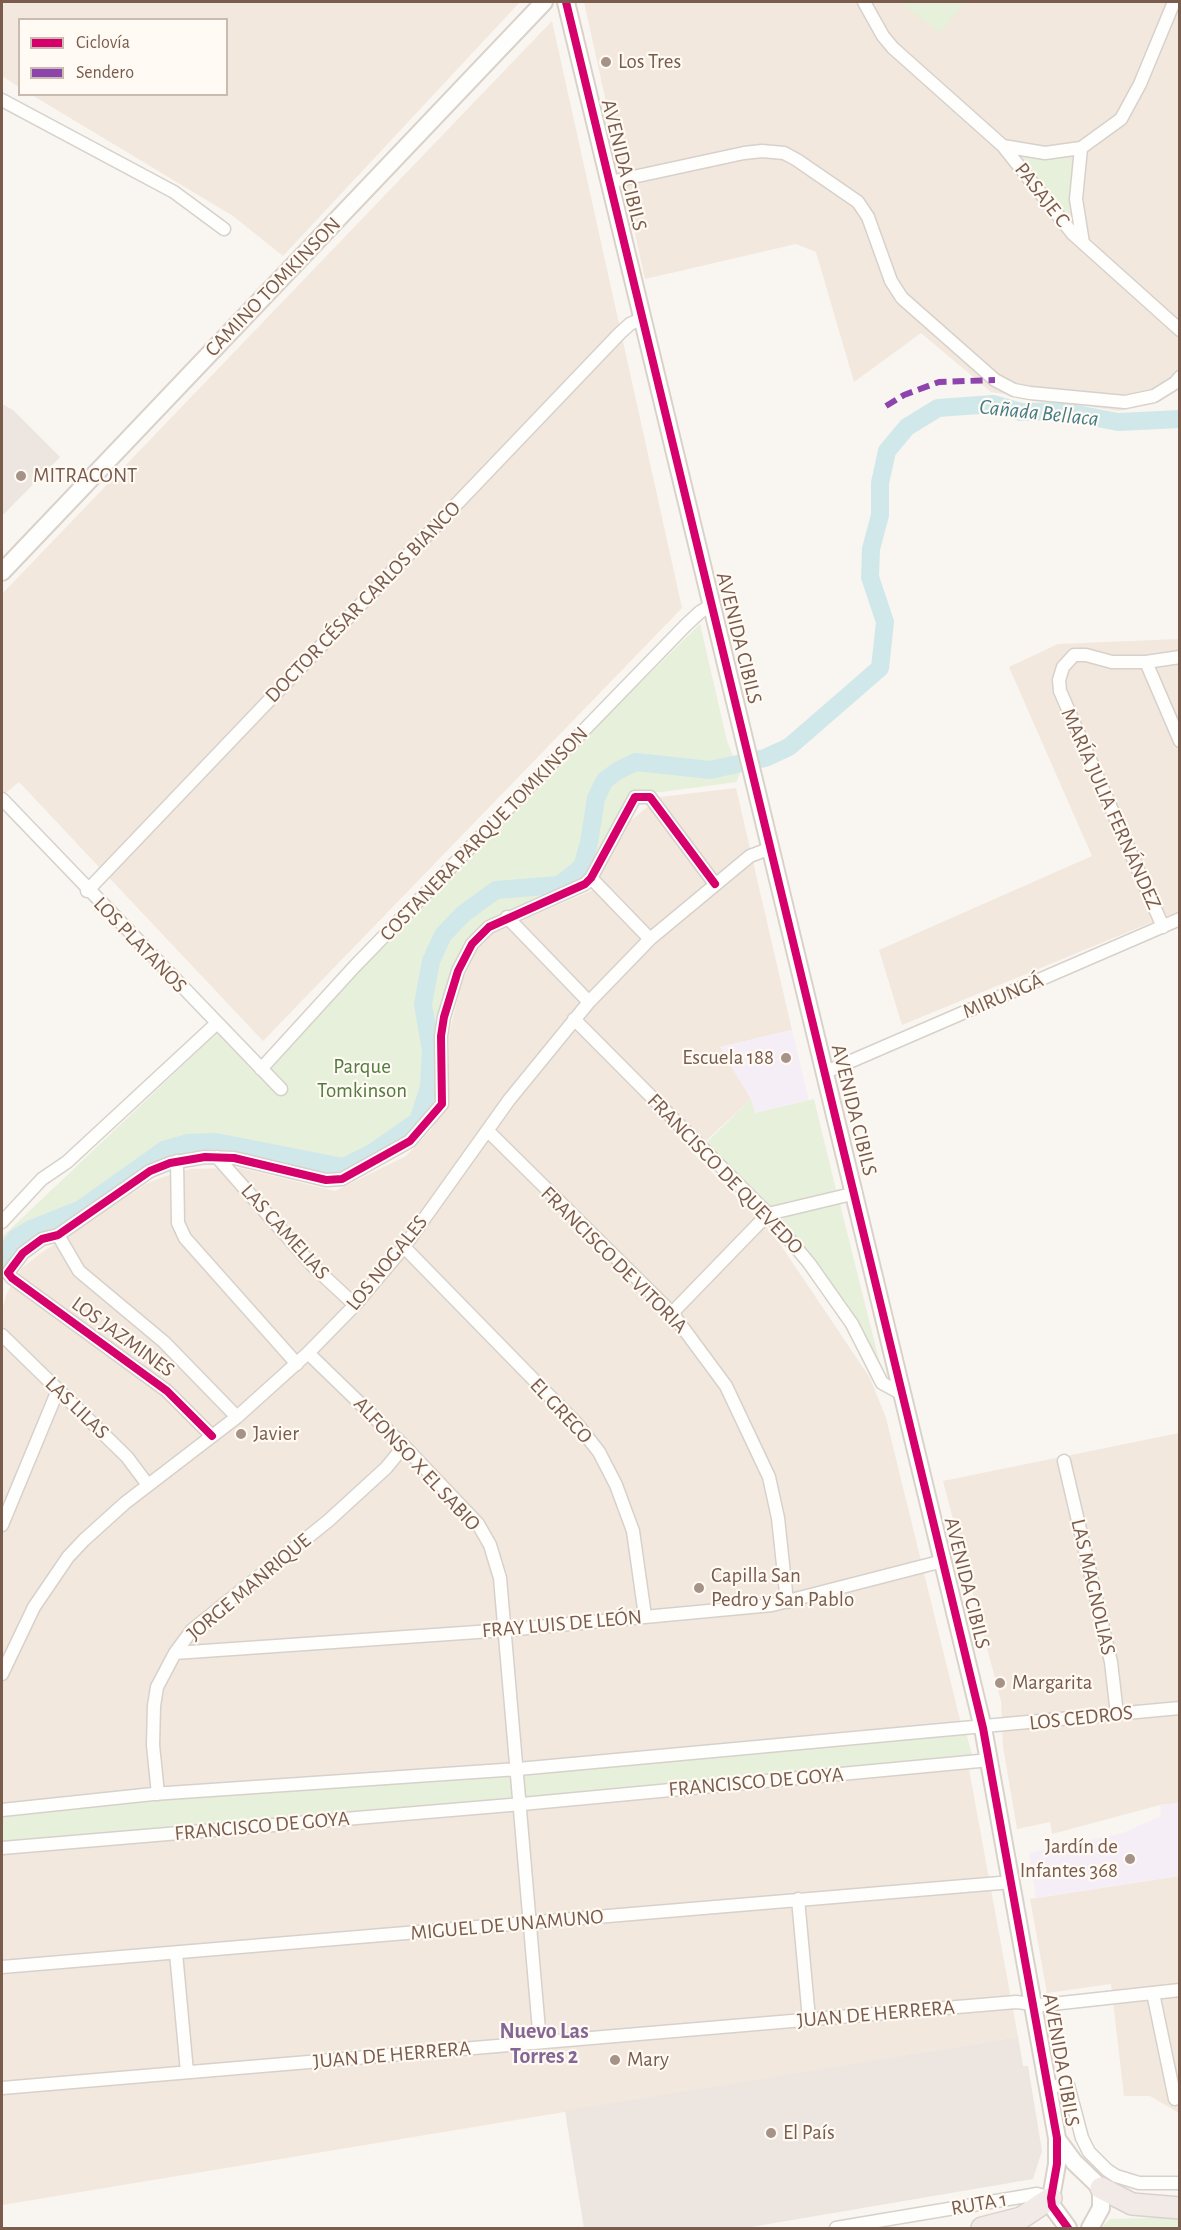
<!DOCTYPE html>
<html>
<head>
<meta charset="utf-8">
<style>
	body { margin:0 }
	#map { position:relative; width:1181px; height:2230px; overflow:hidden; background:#f9f5f0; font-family:"Alegreya Sans",sans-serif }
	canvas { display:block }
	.frame { position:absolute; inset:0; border:3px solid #7a5c4d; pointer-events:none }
	.legend { position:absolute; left:18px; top:18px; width:210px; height:78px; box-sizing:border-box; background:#fffaf3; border:2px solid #cabbb1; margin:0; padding:8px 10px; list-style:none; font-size:18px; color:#7a5c4d }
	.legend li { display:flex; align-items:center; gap:12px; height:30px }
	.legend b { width:30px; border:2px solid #cabbb1 }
</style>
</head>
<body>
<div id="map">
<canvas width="1181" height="2230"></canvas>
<div class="frame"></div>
<ul class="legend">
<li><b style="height:8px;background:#d6006c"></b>Ciclovía</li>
<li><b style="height:8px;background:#8e44ad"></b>Sendero</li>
</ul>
</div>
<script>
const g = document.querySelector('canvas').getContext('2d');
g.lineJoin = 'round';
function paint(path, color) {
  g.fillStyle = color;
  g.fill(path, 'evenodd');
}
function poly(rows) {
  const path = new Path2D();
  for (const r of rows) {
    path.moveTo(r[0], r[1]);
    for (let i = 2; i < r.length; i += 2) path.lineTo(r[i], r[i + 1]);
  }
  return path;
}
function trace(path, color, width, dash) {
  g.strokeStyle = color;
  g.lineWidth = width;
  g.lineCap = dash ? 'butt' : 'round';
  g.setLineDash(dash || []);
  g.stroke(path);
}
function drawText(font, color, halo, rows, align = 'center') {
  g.font = font + ' "Alegreya Sans",sans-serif';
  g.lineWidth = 4.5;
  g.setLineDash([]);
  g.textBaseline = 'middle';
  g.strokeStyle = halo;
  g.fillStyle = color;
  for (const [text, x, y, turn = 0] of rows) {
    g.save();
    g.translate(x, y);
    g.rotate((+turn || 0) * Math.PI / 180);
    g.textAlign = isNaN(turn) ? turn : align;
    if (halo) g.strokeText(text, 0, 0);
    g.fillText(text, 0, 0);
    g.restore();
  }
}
paint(poly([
	[2,2,520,2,283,256,233,216,32,95,226,94,226,20,20,20,19,87,2,76],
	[584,2,1179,2,1179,389,1154,404,1119,411,991,392,921,333,854,382,816,252,796,244,645,279],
	[552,21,682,608,263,1041,19,782,2,796,2,594],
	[1179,639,1179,911,902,1025,879,950,1092,856,1009,667,1058,644],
	[736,788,792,1030,720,1047,751,1099,693,1153,774,1235,870,1378,886,1418,960,1720,1018,2037,2,2205,2,1310,7,1293,22,1268,41,1253,146,1184,163,1177,191,1169,240,1168,335,1191,406,1156,430,1131,449,1104,449,1035,462,981,478,949,494,932,593,890,624,826,660,797],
	[1179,1433,1179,1803,1160,1805,1052,1834,1050,1822,1017,1829,1003,1747,1001,1701,943,1481],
	[1179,1876,1179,2113,1150,2096,1124,2096,1111,1984,1047,1993,1030,1899]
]), '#f2e8de');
paint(poly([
	[2,404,13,410,60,457,2,516],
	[1018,2037,1023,2066,1028,2066,1042,2151,1033,2179,745,2228,584,2228,565,2111]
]), '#ede5e0');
paint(poly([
	[792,1030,809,1100,755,1113,751,1099,720,1047],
	[1179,1803,1179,1876,1036,1898,1029,1853,1123,1833,1161,1816,1160,1805]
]), '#f6eef6');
paint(poly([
	[899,2,965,2,940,33],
	[1032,156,1067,158,1072,160,1069,213,1062,215,1021,163,1025,158],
	[700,624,727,741,740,774,736,782,662,792,637,792,589,871,575,882,495,916,472,935,454,966,439,1014,437,1088,433,1108,407,1140,340,1175,294,1167,243,1152,185,1147,163,1155,73,1220,27,1239,2,1270,2,1237,217,1033,264,1077,370,954,476,845],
	[751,1099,755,1113,814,1099,837,1194,769,1209,705,1144],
	[837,1203,840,1204,883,1376,782,1223,784,1216],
	[966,1733,972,1754,970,1759,531,1797,526,1793,525,1771],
	[510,1771,512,1798,2,1842,2,1814],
	[1179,2217,1179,2228,1101,2228,1110,2219]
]), '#e7f0db');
trace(poly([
	[2,1258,16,1238,31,1229,81,1209,164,1150,188,1143,216,1142,343,1167,372,1153,418,1121,429,1087,431,1051,423,1004,431,961,443,935,463,914,496,890,559,885,582,867,589,843,596,798,605,780,619,770,636,762,710,770,765,758,789,747,880,668,885,622,870,577,871,549,880,515,880,483,887,451,907,427,938,408,993,404,1021,412,1061,411,1118,422,1180,419]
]), '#d0e8ea', 18);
const street = poly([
	[864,2,883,36,893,48,1003,146,1045,153,1081,148,1121,119,1140,84,1174,2],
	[2,100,174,192,224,229],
	[1003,146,1073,234,1180,330],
	[1081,148,1076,199,1083,243],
	[610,182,744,153,762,151,784,153,797,160,858,202,868,217,891,281,902,298,995,380,1014,390,1030,393,1125,402,1154,396,1175,383,1180,377],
	[1146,662,1180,741],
	[2,799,281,1089],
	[591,878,650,939],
	[87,891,620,333,630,324,643,318],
	[507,917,589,1002],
	[1163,927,1060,691,1059,680,1063,667,1074,655,1086,655,1112,662,1146,662,1180,657],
	[574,1019,768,1214,809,1263,852,1324,882,1383,904,1395],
	[261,1069,355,966,686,625,700,612,712,605],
	[826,1072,1180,919],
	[488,1131,672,1313,726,1386,769,1477,778,1518,787,1602],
	[217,1157,314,1267,355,1305],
	[177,1161,178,1223,185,1238,297,1364],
	[2,1222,42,1179,67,1162,216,1024],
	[58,1235,79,1271,164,1342,237,1417],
	[404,1247,577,1424,599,1452,616,1485,633,1531,645,1616],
	[672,1313,768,1214,856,1193],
	[2,1335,127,1457,148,1485],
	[308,1353,404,1446,478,1524,490,1545,500,1578,540,2042],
	[212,1436,167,1391,12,1278,8,1273,23,1253,42,1239,58,1235,150,1171,170,1163,205,1157,234,1158,326,1180,342,1179,410,1141,442,1104,441,1036,444,1017,458,971,472,944,489,927,585,884,591,878,635,797,650,797,715,884],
	[1064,1461,1111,1662,1117,1714],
	[2,1525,58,1390],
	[175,1653,506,1630,772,1605,943,1561],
	[2,1674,34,1607,68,1557,84,1540,125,1503,237,1417,308,1353,355,1305,404,1247,509,1100,589,1002,650,939,750,856,771,848],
	[158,1794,153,1745,154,1706,157,1687,175,1653,192,1630,328,1521,386,1468,404,1446],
	[2,1810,153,1794,518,1769,1180,1708],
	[2,1848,522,1804,990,1760],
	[798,1899,809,2019],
	[176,1953,187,2072],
	[2,1967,1012,1882],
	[1153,1993,1175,2099],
	[1048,2087,1068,2085,1082,2138,1089,2152,1107,2170,1116,2176,1139,2183,1180,2183],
	[2,2088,1016,2002,1043,2005,1180,1990],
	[836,2228,1026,2196,1037,2194,1051,2198]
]);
const secondary = poly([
	[566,2,983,1728,1057,2138,1057,2164,1051,2198,1052,2206,1068,2228],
	[2,572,544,2],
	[1057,2139,1074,2162,1101,2188,1101,2208,1090,2228]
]);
const highway = poly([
	[1101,2188,1132,2204,1180,2208],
	[982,2228,1021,2218,1051,2198]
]);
trace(street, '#d7d1cb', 15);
trace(secondary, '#d9d2cb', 20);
trace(highway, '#dad1cc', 24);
trace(street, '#fefefd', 12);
trace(secondary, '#fefefd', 16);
trace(highway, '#f2eae7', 21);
trace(poly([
	[886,406,904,395,939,382,995,380]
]), '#8e44ad', 6, [12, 6]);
trace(poly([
	[566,2,983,1728,1057,2138,1057,2164,1051,2198,1052,2206,1068,2228],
	[212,1436,167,1391,12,1278,8,1273,23,1253,42,1239,58,1235,150,1171,170,1163,205,1157,234,1158,326,1180,342,1179,410,1141,442,1104,441,1036,444,1017,458,971,472,944,489,927,585,884,591,878,635,797,650,797,715,884]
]), '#d6006c', 8);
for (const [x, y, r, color] of [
	[606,62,6,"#a69286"],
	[21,476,6,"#a69286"],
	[786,1058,6,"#a69286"],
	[241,1434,6,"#a69286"],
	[699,1588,6,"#a69286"],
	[1000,1683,6,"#a69286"],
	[1130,1859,6,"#a69286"],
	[615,2060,6,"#a69286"],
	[771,2133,6,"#a69286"]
]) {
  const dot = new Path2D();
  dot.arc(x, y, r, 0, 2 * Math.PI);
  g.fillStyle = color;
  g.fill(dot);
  trace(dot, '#fffaf3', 2);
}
drawText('21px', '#7a5c4d', '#fffaf3', [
	["Los Tres",618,62],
	["MITRACONT",33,476],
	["Escuela 188",774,1058,"right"],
	["Javier",253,1434],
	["Capilla San",711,1576],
	["Pedro y San Pablo",711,1600],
	["Margarita",1012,1683],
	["Jardín de",1118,1847,"right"],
	["Infantes 368",1118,1871,"right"],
	["Mary",627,2060],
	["El País",783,2133]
], 'left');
drawText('21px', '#7a5c4d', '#fffaf3', [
	["AVENIDA CIBILS",624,165,76],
	["PASAJE C",1042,195,52],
	["CAMINO TOMKINSON",273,287,-46],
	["DOCTOR CÉSAR CARLOS BIANCO",363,602,-46],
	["AVENIDA CIBILS",739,638,76],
	["MARÍA JULIA FERNÁNDEZ",1111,809,66],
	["COSTANERA PARQUE TOMKINSON",484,834,-46],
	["LOS PLATANOS",140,945,46],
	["MIRUNGÁ",1003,996,-23],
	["AVENIDA CIBILS",854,1110,76],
	["FRANCISCO DE QUEVEDO",725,1174,46],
	["LAS CAMELIAS",285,1232,48],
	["FRANCISCO DE VITORIA",614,1260,45],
	["LOS NOGALES",387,1263,-51],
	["LOS JAZMINES",123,1337,36],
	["LAS LILAS",77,1408,44],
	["EL GRECO",561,1411,47],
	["ALFONSO X EL SABIO",417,1464,47],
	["AVENIDA CIBILS",967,1583,76],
	["JORGE MANRIQUE",249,1587,-40],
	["LAS MAGNOLIAS",1093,1587,77],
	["FRAY LUIS DE LEÓN",562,1624,-5],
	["LOS CEDROS",1081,1718,-6],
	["FRANCISCO DE GOYA",756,1782,-5],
	["FRANCISCO DE GOYA",262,1826,-5],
	["MIGUEL DE UNAMUNO",507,1925,-5],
	["JUAN DE HERRERA",876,2014,-5],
	["JUAN DE HERRERA",392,2055,-5],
	["AVENIDA CIBILS",1061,2060,80],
	["RUTA 1",979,2204,-10]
]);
drawText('21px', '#537a41', '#fffaf3', [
	["Parque",362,1067],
	["Tomkinson",362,1091]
]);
drawText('italic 22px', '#437c86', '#fffaf3', [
	["Cañada Bellaca",1039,413,6]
]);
drawText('bold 22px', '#846695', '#fffaf3', [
	["Nuevo Las",544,2031],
	["Torres 2",544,2056]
]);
</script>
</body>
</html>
